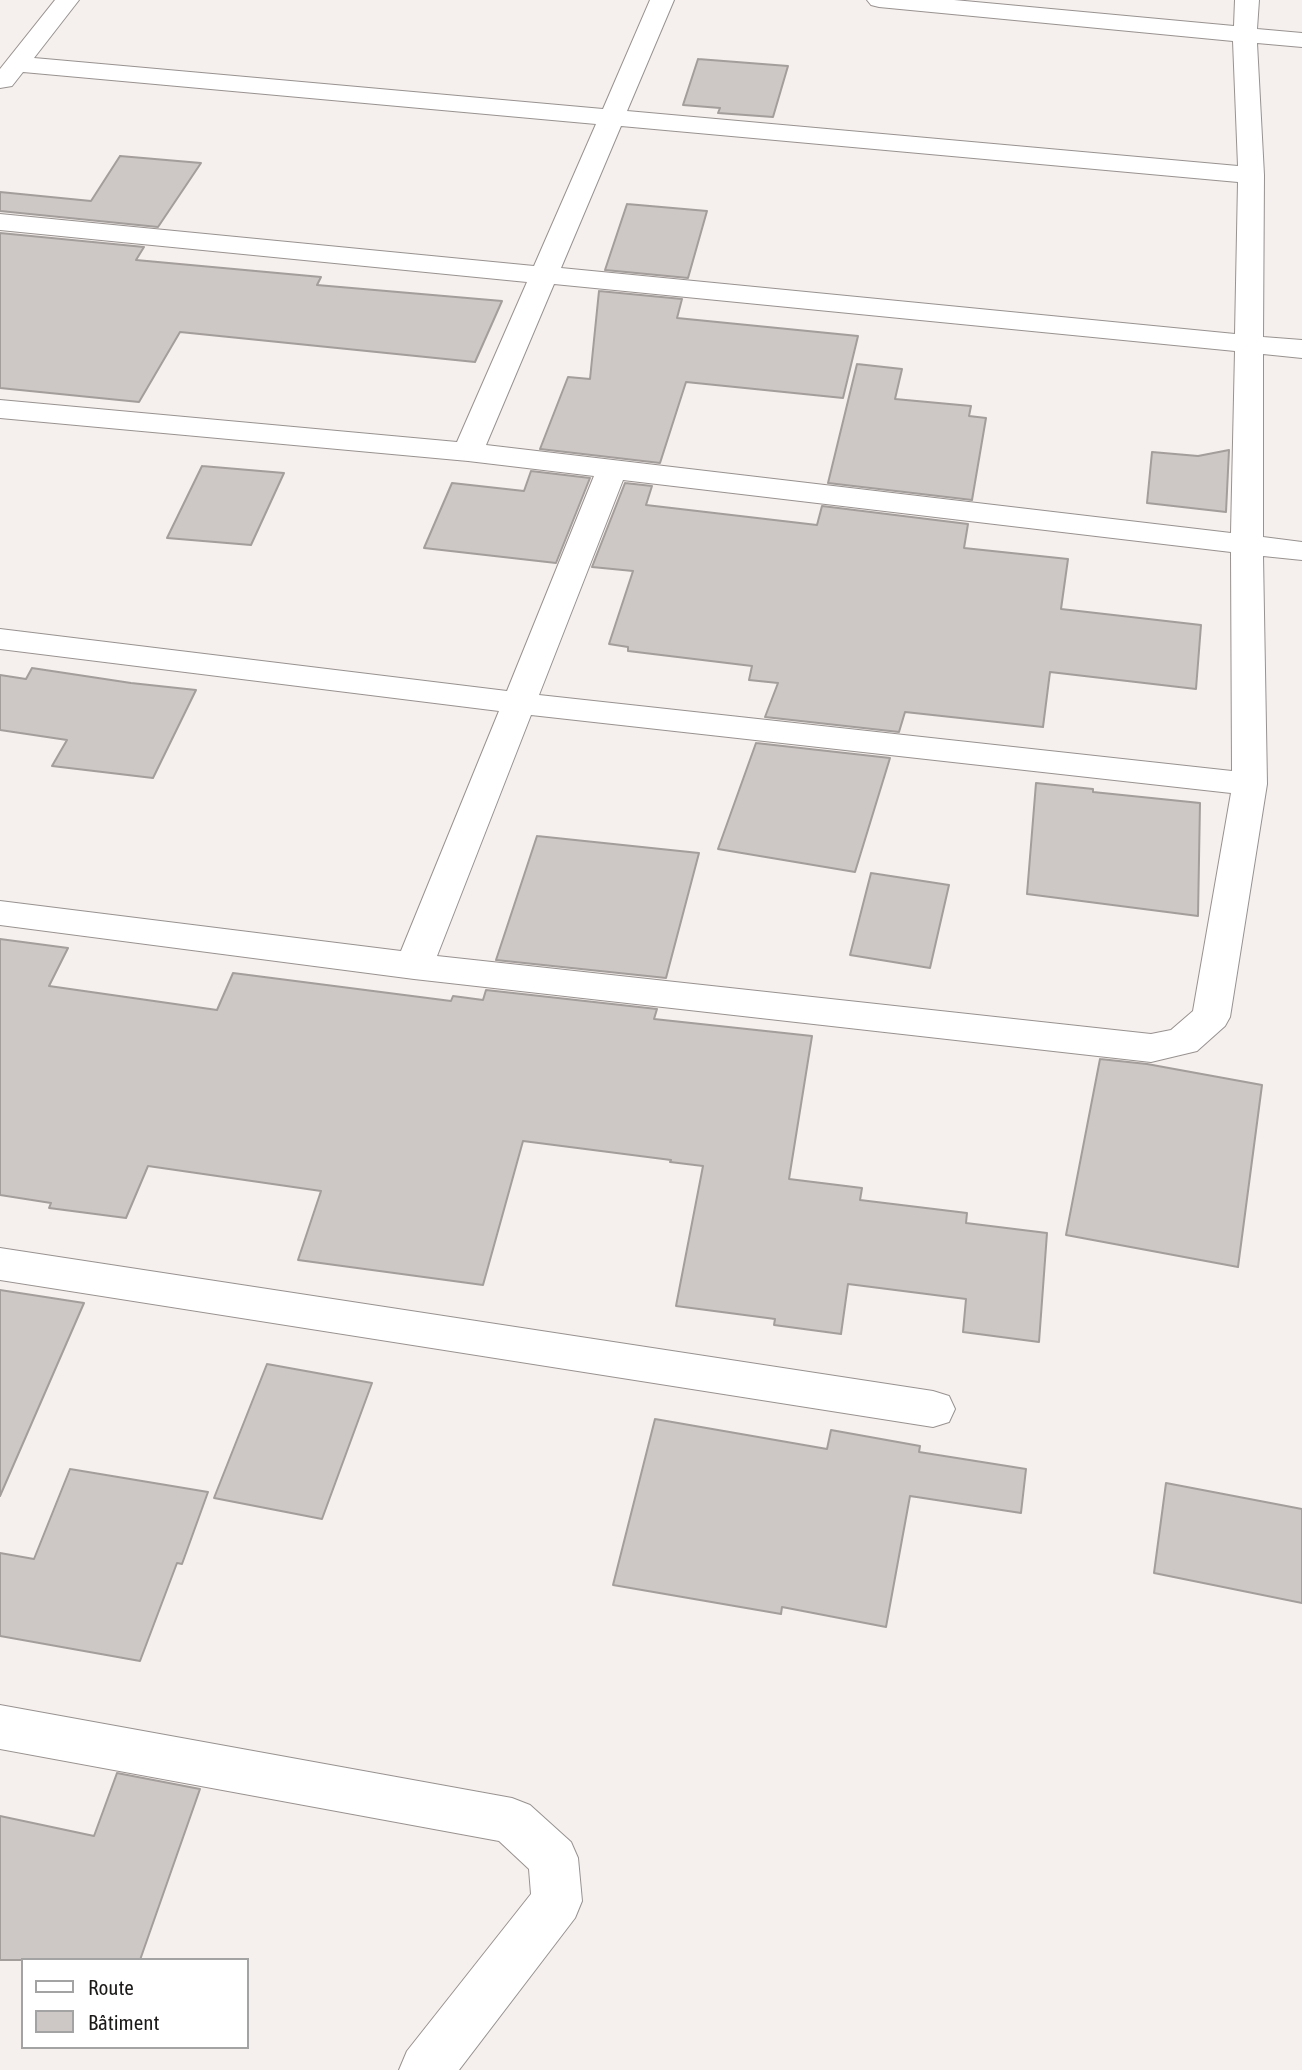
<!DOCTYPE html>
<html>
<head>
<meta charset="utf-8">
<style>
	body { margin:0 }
	#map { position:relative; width:1302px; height:2070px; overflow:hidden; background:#f5efed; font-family:"Asap Condensed",sans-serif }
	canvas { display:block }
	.legend { position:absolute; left:21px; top:1958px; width:228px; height:91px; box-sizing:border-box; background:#fff; border:2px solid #a4a3a3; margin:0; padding:9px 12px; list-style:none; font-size:21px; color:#1c1a19 }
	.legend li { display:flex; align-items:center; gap:14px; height:35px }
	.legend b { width:35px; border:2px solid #a4a3a3 }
</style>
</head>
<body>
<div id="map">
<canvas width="1302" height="2070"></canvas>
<ul class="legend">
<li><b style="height:9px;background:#fff"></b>Route</li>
<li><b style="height:19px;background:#cdc7c5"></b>Bâtiment</li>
</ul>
</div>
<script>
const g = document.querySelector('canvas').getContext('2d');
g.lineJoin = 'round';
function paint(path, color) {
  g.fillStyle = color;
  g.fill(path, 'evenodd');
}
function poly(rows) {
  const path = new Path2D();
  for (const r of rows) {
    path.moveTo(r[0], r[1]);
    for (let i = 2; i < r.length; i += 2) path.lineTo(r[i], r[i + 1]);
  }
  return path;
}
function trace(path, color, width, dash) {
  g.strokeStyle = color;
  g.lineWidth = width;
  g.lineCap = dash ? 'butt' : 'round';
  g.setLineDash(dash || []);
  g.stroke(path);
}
const building = poly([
	[698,59,788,66,773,117,718,113,720,108,683,105,698,59],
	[120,156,201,163,158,227,0,211,0,192,91,201,120,156],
	[627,204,707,211,688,278,605,270,627,204],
	[0,233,144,247,136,260,321,277,317,285,502,301,475,362,180,332,139,402,0,388,0,233],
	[599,291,682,299,677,318,858,336,843,398,686,382,660,463,540,449,568,377,590,379,599,291],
	[857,364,902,369,895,399,971,406,969,416,986,418,972,500,828,483,857,364],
	[1229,450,1226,512,1147,503,1152,452,1198,456,1229,450],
	[202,466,284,473,251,545,167,538,202,466],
	[531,471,590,478,556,563,424,548,452,483,524,491,531,471],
	[625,483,652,486,646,505,817,525,822,506,968,524,964,548,1068,559,1061,609,1201,625,1196,689,1050,672,1043,727,905,712,899,732,765,717,778,683,749,680,752,666,628,651,628,647,609,644,633,571,592,567,625,483],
	[32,668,131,683,196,690,153,778,52,766,67,740,0,730,0,675,26,679,32,668],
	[756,743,890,758,855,872,718,849,756,743],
	[1036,783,1093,789,1093,792,1200,803,1198,916,1027,894,1036,783],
	[537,836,699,853,666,978,496,960,537,836],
	[871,873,949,885,930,968,850,955,871,873],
	[0,939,68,948,49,986,217,1010,233,973,451,1001,453,996,483,1000,486,990,657,1009,654,1019,812,1036,789,1179,862,1188,860,1200,967,1213,966,1223,1047,1233,1039,1342,963,1332,966,1299,848,1284,841,1334,774,1325,775,1319,676,1306,703,1166,670,1162,671,1160,523,1141,483,1285,298,1260,321,1191,148,1166,126,1218,49,1208,51,1203,0,1195,0,939],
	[1100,1059,1147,1064,1262,1085,1238,1267,1066,1235,1100,1059],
	[0,1290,84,1303,0,1496,0,1290],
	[267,1364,372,1383,322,1519,214,1498,267,1364],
	[655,1419,827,1449,831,1430,920,1446,919,1452,1026,1469,1021,1513,910,1496,886,1627,782,1607,781,1614,613,1585,655,1419],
	[70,1469,208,1492,182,1564,177,1563,140,1661,0,1636,0,1553,34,1559,70,1469],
	[1166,1483,1302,1509,1302,1603,1154,1573,1166,1483],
	[117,1773,200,1789,140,1960,0,1960,0,1816,94,1836,117,1773]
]);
paint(building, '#cdc7c5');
trace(building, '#a39d9b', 2);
const street = poly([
	[55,0,79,0,34,58,603,109,650,0,674,0,627,111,1238,166,1233,41,879,7,871,5,867,0,954,0,1234,26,1235,0,1259,0,1257,29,1302,33,1302,47,1257,43,1264,175,1263,337,1302,340,1302,358,1263,354,1263,537,1302,542,1302,560,1263,556,1267,784,1230,1017,1225,1026,1197,1051,1151,1062,414,979,0,925,0,901,401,951,499,711,0,649,0,629,507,691,594,476,468,461,0,418,0,400,457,442,527,282,0,230,0,214,534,266,596,124,23,72,12,86,0,88,0,69,55,0],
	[621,126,1238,182,1235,334,561,268,621,126],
	[554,284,1235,351,1231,533,486,445,554,284],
	[623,480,1231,552,1232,771,539,695,623,480],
	[531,715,1231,793,1193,1011,1171,1030,1151,1034,437,956,531,715],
	[0,1248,933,1391,949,1396,955,1409,949,1422,933,1427,0,1280,0,1248],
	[0,1705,512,1798,530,1805,571,1842,578,1858,582,1901,575,1918,459,2070,399,2070,407,2051,531,1894,529,1869,499,1841,0,1749,0,1705]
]);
trace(street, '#989290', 2);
paint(street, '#fff');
</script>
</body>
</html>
